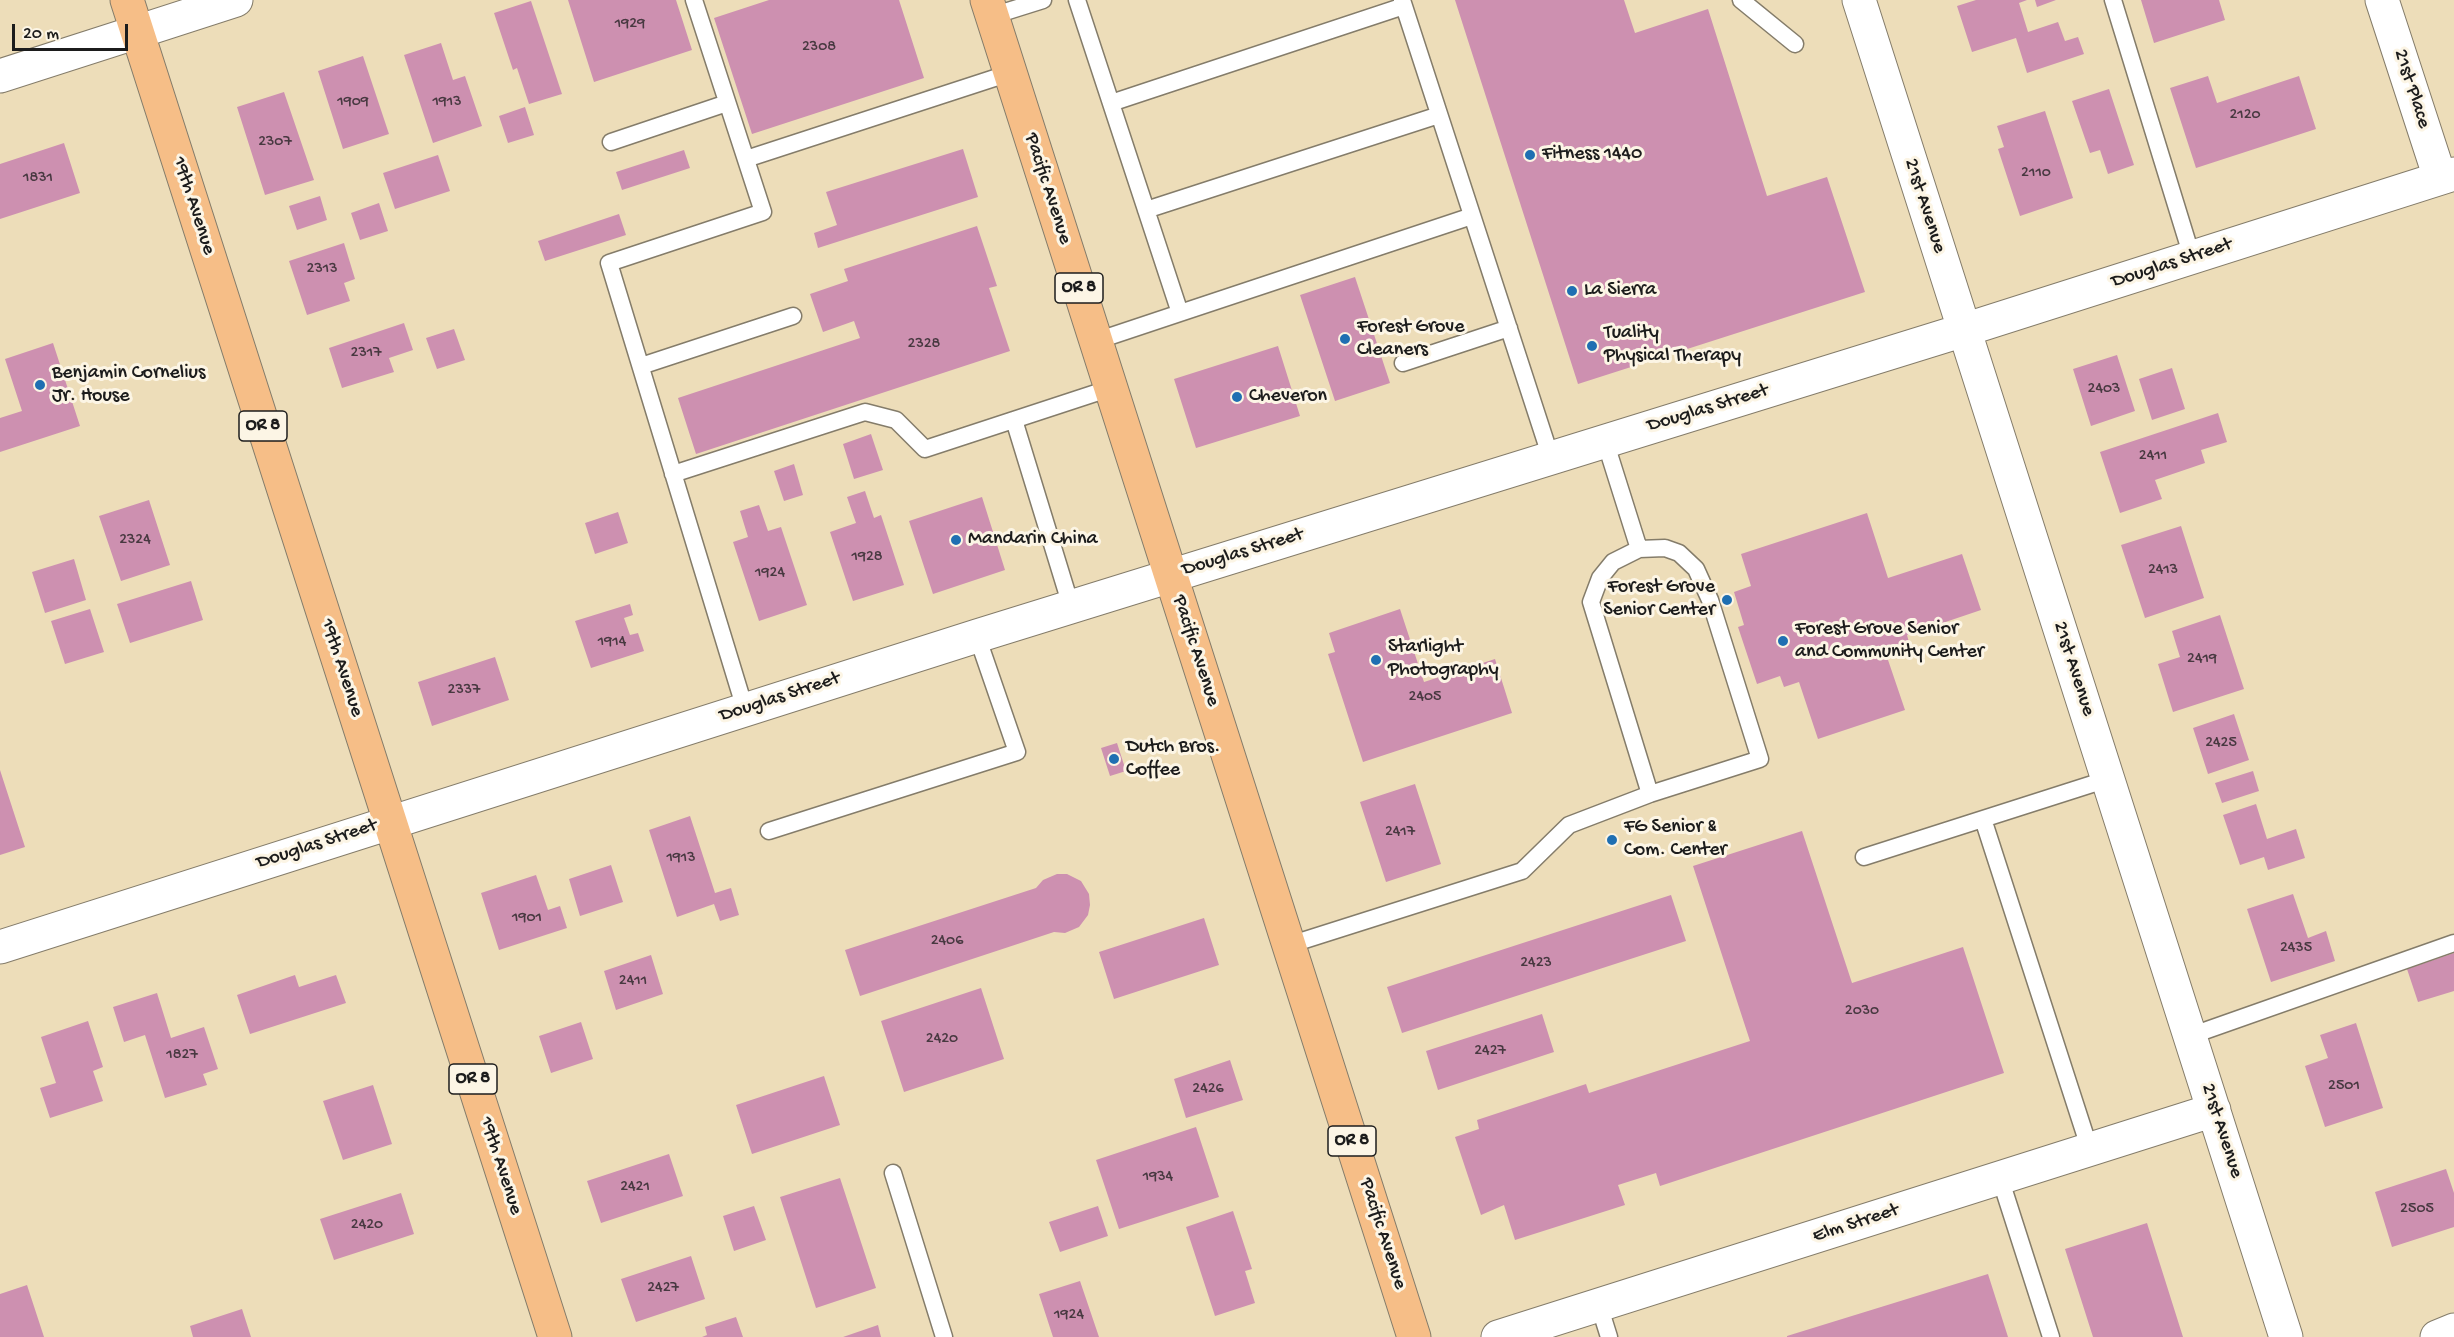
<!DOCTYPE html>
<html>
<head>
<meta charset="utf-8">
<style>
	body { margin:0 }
	#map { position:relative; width:2454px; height:1337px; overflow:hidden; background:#edddb9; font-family:"Gochi Hand",sans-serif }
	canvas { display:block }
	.scale { position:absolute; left:12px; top:24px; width:116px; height:27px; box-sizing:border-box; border:3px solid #1c1c1c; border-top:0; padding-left:8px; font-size:18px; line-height:21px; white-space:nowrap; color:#1c1c1c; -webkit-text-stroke:4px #fcf5e5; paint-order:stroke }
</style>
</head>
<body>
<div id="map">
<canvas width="2454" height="1337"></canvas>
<div class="scale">20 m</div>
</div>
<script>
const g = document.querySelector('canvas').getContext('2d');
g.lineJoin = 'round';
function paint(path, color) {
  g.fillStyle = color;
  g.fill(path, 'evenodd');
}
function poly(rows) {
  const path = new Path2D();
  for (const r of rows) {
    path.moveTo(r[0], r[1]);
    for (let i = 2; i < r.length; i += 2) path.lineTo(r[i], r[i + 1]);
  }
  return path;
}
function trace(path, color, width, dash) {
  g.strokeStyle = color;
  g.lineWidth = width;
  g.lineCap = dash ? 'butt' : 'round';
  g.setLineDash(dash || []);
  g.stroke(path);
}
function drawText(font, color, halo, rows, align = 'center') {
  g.font = font + ' "Gochi Hand",sans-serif';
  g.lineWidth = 6;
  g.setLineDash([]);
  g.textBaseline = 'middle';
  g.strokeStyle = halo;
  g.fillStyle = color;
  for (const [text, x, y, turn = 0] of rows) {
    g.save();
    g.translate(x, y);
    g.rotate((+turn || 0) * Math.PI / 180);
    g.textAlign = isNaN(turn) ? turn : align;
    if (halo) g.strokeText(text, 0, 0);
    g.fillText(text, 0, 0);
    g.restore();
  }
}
paint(poly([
	[568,0,676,0,692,50,594,82],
	[769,0,899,0,924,78,752,134,714,18],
	[1455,0,1624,0,1635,33,1708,9,1767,196,1827,177,1865,292,1578,384],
	[1976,0,2027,0,2019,3,2028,32,2058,22,2065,41,2078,37,2084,54,2027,73,2016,38,1972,52,1957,6],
	[2035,0,2056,0,2037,7],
	[2141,0,2219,0,2225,20,2154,43],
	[531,1,562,94,529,104,517,68,513,70,494,13],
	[441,43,453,80,465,76,482,126,433,143,404,55],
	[363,56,389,134,343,149,318,71],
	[2208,76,2217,103,2299,76,2316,129,2196,168,2170,88],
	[2109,89,2134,165,2108,174,2100,150,2090,153,2072,101],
	[284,92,314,180,265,195,237,107],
	[525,107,534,135,508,143,499,116],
	[2045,111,2073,198,2020,216,1998,149,2004,147,1997,126],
	[64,143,80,193,0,219,0,164],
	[963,149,978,197,818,248,814,233,837,225,826,192],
	[684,150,690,168,622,190,616,172],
	[438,155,450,191,395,209,383,173],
	[320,196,327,220,297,230,289,206],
	[379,203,388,231,360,240,351,213],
	[619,214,626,235,545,261,538,241],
	[977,226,997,286,989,288,1010,351,696,454,678,398,860,338,854,321,823,332,810,294,848,281,844,269],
	[344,243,355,279,344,283,350,301,307,315,289,261],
	[1355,277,1390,383,1335,401,1300,295],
	[404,323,413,350,389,358,394,372,342,388,329,348],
	[454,329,465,360,437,369,426,338],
	[53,343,80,426,0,452,0,418,22,411,5,359],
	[1278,346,1300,416,1196,448,1174,379],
	[2117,355,2135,411,2091,426,2073,369],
	[2172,368,2185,409,2152,420,2139,379],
	[2218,413,2227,442,2201,450,2205,463,2155,480,2162,499,2120,513,2100,452],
	[871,434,883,470,854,479,843,444],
	[794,464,803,495,784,501,774,471],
	[865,491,874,518,881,515,904,585,853,601,830,532,856,523,847,497],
	[982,497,1005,570,933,594,909,521],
	[149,500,170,565,121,581,99,516],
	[759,505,768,531,781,527,807,605,759,621,733,542,748,537,740,511],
	[618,512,628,543,595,554,585,523],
	[1867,513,1888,578,1962,554,1981,610,1907,635,1910,646,1886,654,1905,710,1818,739,1799,682,1784,687,1780,676,1757,684,1738,627,1744,625,1734,592,1751,586,1741,554],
	[2181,526,2204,598,2145,618,2121,545],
	[74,559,86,600,45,613,32,572],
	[191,581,203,620,130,643,117,604],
	[630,604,633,615,624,618,630,635,638,633,644,651,591,668,575,621],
	[90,609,104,652,65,664,51,621],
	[1400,609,1424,682,1495,659,1512,713,1363,762,1328,654,1335,652,1329,633],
	[2220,615,2244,689,2173,712,2158,664,2180,657,2172,631],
	[495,657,509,700,432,726,418,682],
	[2234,714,2249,760,2208,774,2193,728],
	[1117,743,1126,771,1110,776,1101,748],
	[0,770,25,847,0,855],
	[2253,771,2259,791,2222,803,2215,783],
	[1415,784,1441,864,1386,882,1360,802],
	[2256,804,2267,839,2296,829,2305,858,2268,870,2264,857,2240,865,2223,815],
	[690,816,715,893,731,888,739,915,720,921,714,904,677,917,649,830],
	[1802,831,1852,983,1963,947,2004,1073,1660,1186,1656,1173,1618,1185,1625,1205,1515,1240,1504,1205,1481,1215,1455,1137,1479,1129,1477,1120,1586,1084,1589,1093,1750,1041,1693,866],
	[611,865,623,902,580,916,569,879],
	[1057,874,1067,874,1081,881,1089,894,1090,905,1088,915,1079,927,1065,933,1054,932,860,996,845,950,1036,888,1043,880],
	[536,875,548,910,560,906,567,928,499,950,481,893],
	[2293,894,2308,938,2326,931,2335,961,2271,982,2247,909],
	[1671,895,1686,941,1402,1033,1387,987],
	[1204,918,1219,965,1114,999,1099,952],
	[2454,953,2454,991,2418,1002,2407,969],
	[651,955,663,994,616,1010,604,971],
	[295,975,299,987,336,975,346,1003,250,1034,237,995],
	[981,988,1004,1059,904,1092,881,1021],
	[157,993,171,1038,204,1027,218,1069,203,1074,207,1085,165,1098,145,1035,124,1042,113,1007],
	[1542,1014,1554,1052,1438,1090,1426,1051],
	[88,1021,103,1067,93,1071,103,1101,50,1118,40,1088,56,1083,41,1037],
	[581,1022,593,1059,551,1073,539,1036],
	[2356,1023,2383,1108,2325,1127,2305,1066,2328,1058,2320,1035],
	[1230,1060,1243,1100,1186,1118,1174,1079],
	[824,1076,840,1125,752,1154,736,1105],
	[373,1085,392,1144,343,1160,323,1101],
	[1196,1127,1219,1197,1119,1229,1096,1160],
	[669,1154,683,1196,601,1223,587,1181],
	[2446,1169,2454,1193,2454,1227,2392,1247,2375,1192],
	[840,1178,876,1288,816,1308,780,1197],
	[401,1193,414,1234,334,1260,320,1219],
	[754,1206,766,1240,734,1251,723,1216],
	[1098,1206,1108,1236,1060,1252,1049,1222],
	[1233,1211,1252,1269,1245,1271,1255,1303,1215,1316,1186,1227],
	[2147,1223,2183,1337,2093,1337,2065,1249],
	[691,1256,705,1299,636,1322,621,1279],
	[1988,1274,2008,1337,1787,1337,1787,1336],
	[1080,1281,1099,1337,1053,1337,1039,1294],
	[27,1285,44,1337,0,1337,0,1294],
	[242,1309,251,1337,193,1337,190,1326],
	[736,1317,743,1337,702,1337,707,1335,705,1327],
	[878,1325,881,1337,843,1337]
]), '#cd90b0');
const service = poly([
	[694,0,763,212,609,263,745,709],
	[1077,0,1180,313,1472,216],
	[1402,0,1551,458],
	[1741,0,1795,44],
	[2113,0,2192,257],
	[992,16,1043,0],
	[1111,103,1404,6],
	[611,142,727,103],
	[746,159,1010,73],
	[1146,210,1439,115],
	[1096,341,1180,313],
	[1403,363,1509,328],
	[641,366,793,316],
	[1014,420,1071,606],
	[1605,441,1639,549],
	[673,474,865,412,896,420,925,449,1111,388],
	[1665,548,1679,553,1696,569,1710,600,1760,759,1650,794,1591,602,1600,578,1613,562,1639,549,1665,548],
	[1983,819,2090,1150],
	[769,831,1017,752,977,636],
	[1864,857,2108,779],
	[1289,945,1522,871,1569,825,1650,794],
	[2190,1036,2454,943],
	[893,1173,944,1337],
	[2000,1178,2051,1337],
	[1599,1305,1609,1337]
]);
const minor = poly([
	[1859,0,2286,1337],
	[2382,0,2440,178],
	[0,76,137,32],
	[0,947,977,636,1964,330,2454,174],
	[1498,1337,2214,1110],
	[2437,1337,2454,1330]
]);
const tertiary = poly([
	[137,32,236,0]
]);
const primary = poly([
	[127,0,555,1337],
	[987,0,1414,1337]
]);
trace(service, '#847c6a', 19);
trace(minor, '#847c6a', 35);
trace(tertiary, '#847c6a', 35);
trace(primary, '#847c6a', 35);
trace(service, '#fff', 16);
trace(minor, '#fff', 33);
trace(tertiary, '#fff', 33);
trace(primary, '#f6be87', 33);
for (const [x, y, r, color] of [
	[1530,155,6,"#1f6fb2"],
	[1572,291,6,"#1f6fb2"],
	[1345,339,6,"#1f6fb2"],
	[1592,346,6,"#1f6fb2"],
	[40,385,6,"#1f6fb2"],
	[1237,397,6,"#1f6fb2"],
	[956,540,6,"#1f6fb2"],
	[1727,600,6,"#1f6fb2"],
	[1783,641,6,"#1f6fb2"],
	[1376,660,6,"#1f6fb2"],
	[1114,759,6,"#1f6fb2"],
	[1612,840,6,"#1f6fb2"]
]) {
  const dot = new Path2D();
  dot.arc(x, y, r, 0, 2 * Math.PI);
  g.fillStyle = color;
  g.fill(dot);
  trace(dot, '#fcf5e5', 2);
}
drawText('16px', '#483941', null, [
	["1929",630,25],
	["2308",819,48],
	["1909",353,103],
	["1913",447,103],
	["2120",2245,116],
	["2307",275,143],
	["2110",2036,174],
	["1831",38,179],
	["2313",322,270],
	["2328",924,345],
	["2317",366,354],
	["2403",2104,390],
	["2411",2153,457],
	["2324",135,541],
	["1928",867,558],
	["2413",2163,571],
	["1924",770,574],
	["1914",612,643],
	["2419",2202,660],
	["2337",464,691],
	["2405",1425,698],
	["2425",2221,744],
	["2417",1400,833],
	["1913",681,859],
	["1901",527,919],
	["2406",947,942],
	["2435",2296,949],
	["2423",1536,964],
	["2411",633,982],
	["2030",1862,1012],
	["2420",942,1040],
	["2427",1490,1052],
	["1827",182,1056],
	["2501",2344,1087],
	["2426",1208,1090],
	["1934",1158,1178],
	["2421",635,1188],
	["2505",2417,1210],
	["2420",367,1226],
	["2427",663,1289],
	["1924",1069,1316]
]);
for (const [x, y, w] of [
	[1079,288,48],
	[263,426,48],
	[473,1079,48],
	[1352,1141,48]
]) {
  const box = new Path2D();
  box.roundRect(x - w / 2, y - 15, w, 30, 4.5);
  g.fillStyle = '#fcf5e5';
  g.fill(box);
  trace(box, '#1c1c1c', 1.5);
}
drawText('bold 18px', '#1c1c1c', null, [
	["OR 8",1079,288],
	["OR 8",263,426],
	["OR 8",473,1079],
	["OR 8",1352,1141]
]);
drawText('20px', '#1c1c1c', '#fcf5e5', [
	["21st Place",2411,89,72],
	["Pacific Avenue",1047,189,72],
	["19th Avenue",193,206,72],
	["21st Avenue",1924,206,72],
	["Douglas Street",2172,264,-18],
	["Douglas Street",1708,409,-17],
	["Douglas Street",1243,553,-17],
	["Pacific Avenue",1195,651,72],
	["19th Avenue",341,668,72],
	["21st Avenue",2073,669,72],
	["Douglas Street",780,698,-18],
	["Douglas Street",317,845,-18],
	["21st Avenue",2221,1131,72],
	["19th Avenue",500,1166,72],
	["Elm Street",1856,1224,-18],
	["Pacific Avenue",1382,1234,72]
]);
drawText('20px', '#1c1c1c', '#fcf5e5', [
	["Fitness 1440",1542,155],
	["La Sierra",1584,291],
	["Forest Grove",1357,328],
	["Cleaners",1357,351],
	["Tuality",1604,334],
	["Physical Therapy",1604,357],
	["Benjamin Cornelius",52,374],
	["Jr. House",52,397],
	["Cheveron",1249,397],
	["Mandarin China",968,540],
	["Forest Grove",1715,588,"right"],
	["Senior Center",1715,611,"right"],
	["Forest Grove Senior",1795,630],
	["and Community Center",1795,653],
	["Starlight",1388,648],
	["Photography",1388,671],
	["Dutch Bros.",1126,748],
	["Coffee",1126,771],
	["FG Senior &",1624,828],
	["Com. Center",1624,851]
], 'left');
</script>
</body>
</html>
